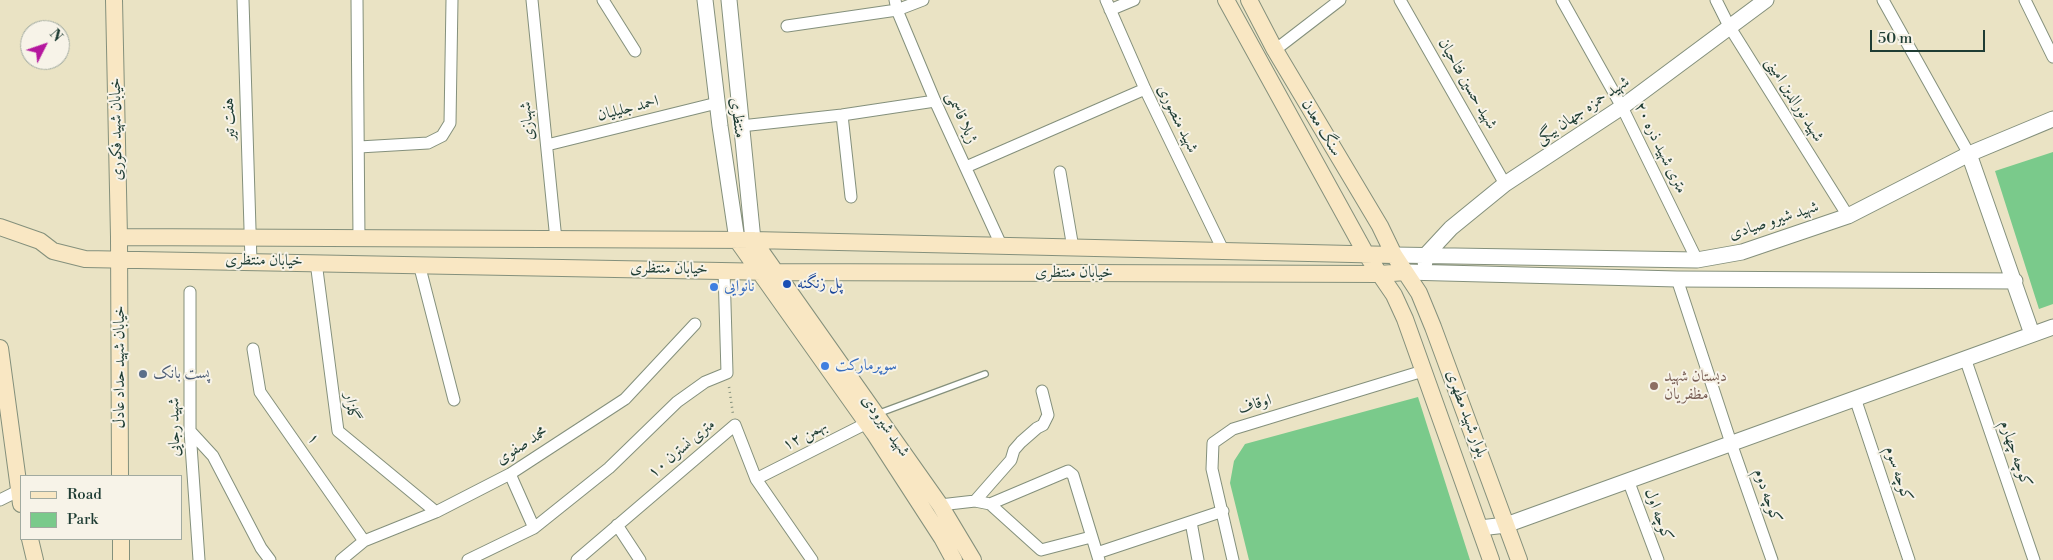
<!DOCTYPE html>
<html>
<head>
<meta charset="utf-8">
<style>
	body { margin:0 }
	#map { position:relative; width:2053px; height:560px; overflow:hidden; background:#eae3c4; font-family:"Libre Bodoni",serif }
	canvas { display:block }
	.legend { position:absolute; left:20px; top:475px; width:162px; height:65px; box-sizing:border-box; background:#f7f3e8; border:1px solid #a1aaa0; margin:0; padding:6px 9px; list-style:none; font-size:15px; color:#1f3d34 }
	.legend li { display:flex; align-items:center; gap:10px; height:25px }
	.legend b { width:25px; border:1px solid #a1aaa0 }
	.north { position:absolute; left:20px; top:20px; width:50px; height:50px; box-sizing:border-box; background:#f7f3e8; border:1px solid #a1aaa0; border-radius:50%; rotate:49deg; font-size:14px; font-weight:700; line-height:20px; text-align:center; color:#1f3d34 }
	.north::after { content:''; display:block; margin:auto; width:18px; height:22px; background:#b5179e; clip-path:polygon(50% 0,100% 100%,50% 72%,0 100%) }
	.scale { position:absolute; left:1870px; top:30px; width:115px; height:22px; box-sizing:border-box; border:2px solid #1f3d34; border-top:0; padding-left:6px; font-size:15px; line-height:18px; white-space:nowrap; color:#1f3d34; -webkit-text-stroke:4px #f7f3e8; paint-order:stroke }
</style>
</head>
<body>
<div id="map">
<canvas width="2053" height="560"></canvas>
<ul class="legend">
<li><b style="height:6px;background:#f9e7c3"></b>Road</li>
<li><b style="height:14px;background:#7aca8b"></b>Park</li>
</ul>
<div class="north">N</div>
<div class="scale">50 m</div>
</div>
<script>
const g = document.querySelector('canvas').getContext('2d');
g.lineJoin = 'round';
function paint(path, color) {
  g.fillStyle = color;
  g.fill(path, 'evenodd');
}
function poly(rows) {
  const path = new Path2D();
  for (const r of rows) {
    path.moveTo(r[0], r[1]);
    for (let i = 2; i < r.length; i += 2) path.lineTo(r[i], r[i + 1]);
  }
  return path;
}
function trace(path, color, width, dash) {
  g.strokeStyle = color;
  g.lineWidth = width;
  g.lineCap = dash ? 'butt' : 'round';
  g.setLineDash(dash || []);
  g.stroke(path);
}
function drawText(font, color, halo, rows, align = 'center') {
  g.font = font + ' "Libre Bodoni",Amiri,serif';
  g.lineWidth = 4;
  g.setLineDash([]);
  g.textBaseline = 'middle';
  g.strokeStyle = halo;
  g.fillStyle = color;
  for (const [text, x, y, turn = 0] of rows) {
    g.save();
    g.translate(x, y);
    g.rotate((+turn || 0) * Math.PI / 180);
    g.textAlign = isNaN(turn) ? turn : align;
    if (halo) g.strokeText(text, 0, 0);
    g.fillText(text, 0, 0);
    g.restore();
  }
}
paint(poly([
	[2053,152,2053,304,2039,309,1995,171],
	[1418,397,1470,560,1249,560,1230,483,1234,461,1245,444]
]), '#7aca8b');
const service = poly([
	[877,414,985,374]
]);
const minor = poly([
	[243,0,251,261],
	[357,0,359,238],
	[532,0,556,240],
	[603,0,635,51],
	[895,0,897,10,935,101,1002,247],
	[1106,0,1145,89,1223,250],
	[1400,0,1505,184],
	[1562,0,1622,107,1697,260],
	[1716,0,1729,26,1848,216],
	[1883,0,1969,154],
	[2025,0,2053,57],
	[1110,10,1134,0],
	[787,26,897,10,923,0],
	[1275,50,1340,0],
	[842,115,851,197],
	[741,126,842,115,935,101],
	[547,145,717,103],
	[359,147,428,143,442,136,450,123,452,0],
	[966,167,1145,89],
	[1060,172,1073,248],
	[316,262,338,431,436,512],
	[419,264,454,400],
	[1677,279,1731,443,1772,560],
	[190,292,190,431,199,560],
	[253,349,260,392,364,541],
	[1965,358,2034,560],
	[1855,398,1909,560],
	[190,431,213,456,261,548,270,560],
	[510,474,534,528],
	[756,479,867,423],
	[1628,480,1658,560],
	[0,500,18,491],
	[975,501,1011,460,1014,450,1021,442,1037,428,1043,425,1048,415,1042,391],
	[990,504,1068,471,1073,475,1099,560],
	[940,505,975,501,990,504,1041,550,1091,537],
	[1191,522,1198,560],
	[617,525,640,560],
	[1097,553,1223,511],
	[341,560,364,541,436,512,510,474,625,399,695,324],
	[468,560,534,528,609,468,677,402,705,382,727,373,724,270],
	[577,560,735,425,756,479,812,560],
	[1233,560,1212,469,1213,443,1233,429,1423,371]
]);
const tertiary = poly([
	[705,0,720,126,737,240],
	[729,0,753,240],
	[1969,154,2032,334],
	[1394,255,1697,260,1742,252,1848,216,1969,154,2053,119],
	[1425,262,1425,256,1451,228,1505,184,1622,107,1766,0],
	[1405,272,1677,279,2015,281],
	[1480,528,1506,525,2053,327]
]);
const secondary = poly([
	[114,0,119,237,120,476],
	[1226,0,1366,254,1394,295,1405,319,1491,560],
	[1249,0,1275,50,1380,226,1394,255,1419,293,1433,327,1519,560],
	[0,227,40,241,53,251,85,259,774,272,1380,274,1405,272],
	[119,237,753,240,1394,255],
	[737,240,874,433,942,538,954,560],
	[753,240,940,505,973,560],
	[0,348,21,504],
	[30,539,35,560],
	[121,539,121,560]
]);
trace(service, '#84907c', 8);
trace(minor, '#84907c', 13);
trace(tertiary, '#84907c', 17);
trace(secondary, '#84907c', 18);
trace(poly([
	[729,387,733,414]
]), '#84907c', 2.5, [1, 4]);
trace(service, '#fff', 5.5);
trace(minor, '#fff', 11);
trace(tertiary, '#fff', 15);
trace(secondary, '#f9e7c3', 16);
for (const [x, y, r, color] of [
	[787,284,5,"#1a4fb4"],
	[714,287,5,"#3f7fe0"],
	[825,366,5,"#3f7fe0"],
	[143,374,5,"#5c6f8a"],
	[1654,386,5,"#8d6e63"]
]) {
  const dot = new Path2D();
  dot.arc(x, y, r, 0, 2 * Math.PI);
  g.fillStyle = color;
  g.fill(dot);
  trace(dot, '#f7f3e8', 2);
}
drawText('16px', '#1f3d34', '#f7f3e8', [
	["شهید حسین فتاحیان",1467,84,60],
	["شهید نورالدین امینی",1794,100,58],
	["احمد جلیلیان",628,109,-14],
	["شهید حمزه جهان بیگی",1583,111,-34],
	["منتظری",737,118,83],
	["ژیلا قاسمی",961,118,66],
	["هفت تیر",230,119,-92],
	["شهید منصوری",1177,119,64],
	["شهبازی",528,121,-96],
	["سنگ معدن",1321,128,59],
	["خیابان شهید فکوری",117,129,-91],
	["۲۰ متری شهید ذره",1660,148,64],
	["شهید شیرو صیادی",1774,221,-18],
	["خیابان منتظری",264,261,1],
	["خیابان منتظری",669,269,1],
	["خیابان منتظری",1074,273],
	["خیابان شهید حداد عادل",120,367,-90],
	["اوقاف",1255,405,-17],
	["گلزار",351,407,82],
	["بلوار شهید مطهری",1466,414,70],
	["شهید شیرودی",885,426,55],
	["شهید رجایی",175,427,-91],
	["۱۲ بهمن",805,436,-27],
	["۱",313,439,55],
	["محمد صفوی",522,446,-32],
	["۱۰ متری نسترن",682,449,-40],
	["کوچه چهارم",2015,454,71],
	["کوچه سوم",1898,474,72],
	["کوچه دوم",1767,496,71],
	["کوچه اول",1658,515,70]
]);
drawText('16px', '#164399', '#f7f3e8', [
	["پل زنگنه",797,284]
], 'left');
drawText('16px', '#366cbe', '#f7f3e8', [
	["نانوایی",724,287],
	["سوپرمارکت",835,366]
], 'left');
drawText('16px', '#4e5e75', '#f7f3e8', [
	["پست بانک",153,374]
], 'left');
drawText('16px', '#785e54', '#f7f3e8', [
	["دبستان شهید",1664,377],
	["مظفریان",1664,395]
], 'left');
</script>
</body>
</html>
